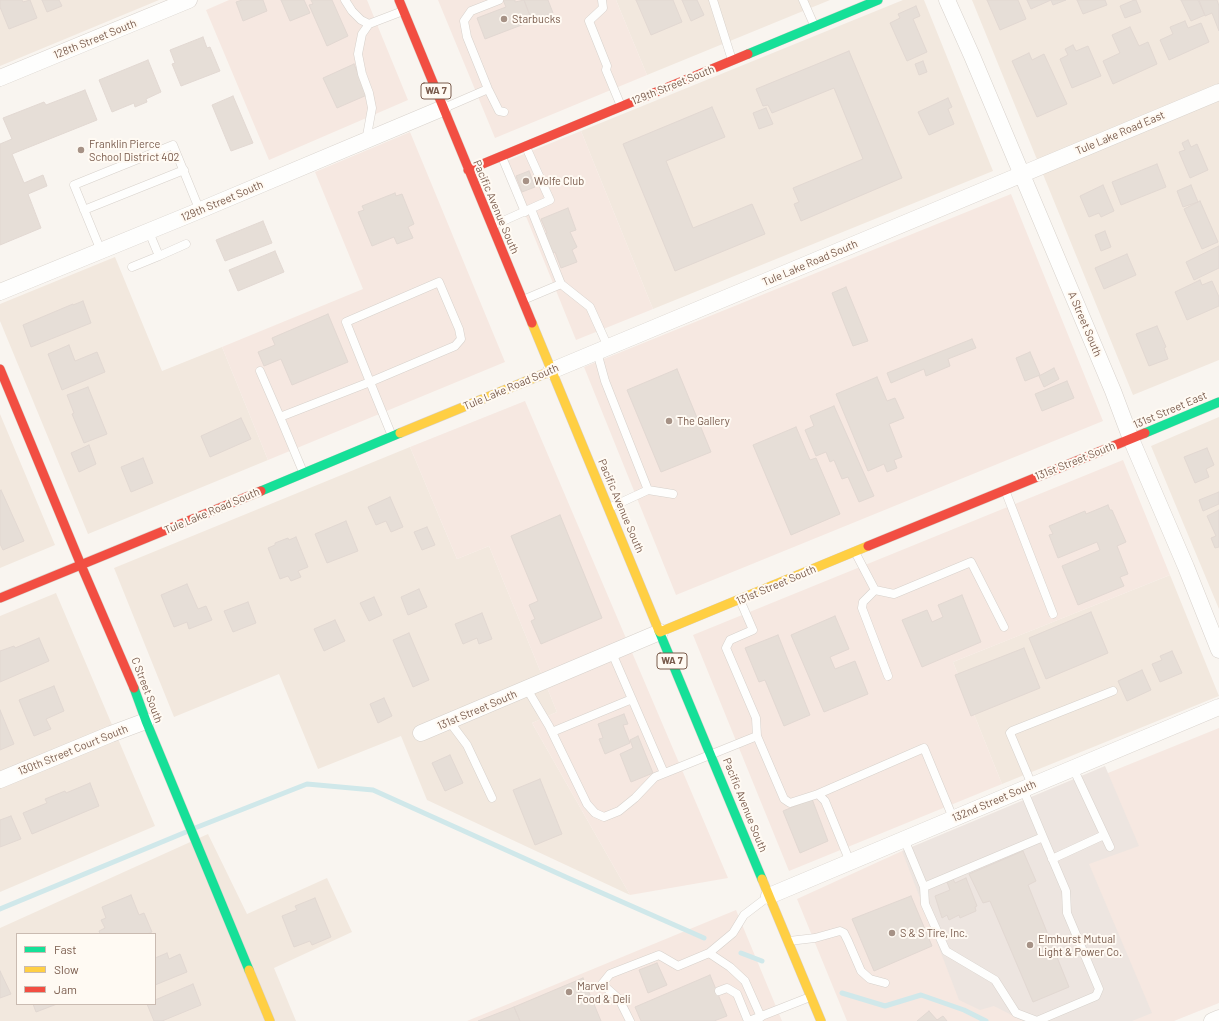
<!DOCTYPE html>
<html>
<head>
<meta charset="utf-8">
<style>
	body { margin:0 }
	#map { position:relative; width:1219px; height:1021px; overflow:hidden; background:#f9f5f0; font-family:Barlow,sans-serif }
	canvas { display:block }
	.legend { position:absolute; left:16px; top:933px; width:140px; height:72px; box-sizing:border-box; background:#fffaf3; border:1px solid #cabbb1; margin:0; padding:5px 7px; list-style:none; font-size:12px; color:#7a5c4d }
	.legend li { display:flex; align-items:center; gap:8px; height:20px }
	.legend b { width:20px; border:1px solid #cabbb1 }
</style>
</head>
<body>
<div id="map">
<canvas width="1219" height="1021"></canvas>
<ul class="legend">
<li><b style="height:5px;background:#16e098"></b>Fast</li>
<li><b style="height:5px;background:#ffcf43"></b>Slow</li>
<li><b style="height:5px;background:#f24e42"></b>Jam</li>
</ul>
</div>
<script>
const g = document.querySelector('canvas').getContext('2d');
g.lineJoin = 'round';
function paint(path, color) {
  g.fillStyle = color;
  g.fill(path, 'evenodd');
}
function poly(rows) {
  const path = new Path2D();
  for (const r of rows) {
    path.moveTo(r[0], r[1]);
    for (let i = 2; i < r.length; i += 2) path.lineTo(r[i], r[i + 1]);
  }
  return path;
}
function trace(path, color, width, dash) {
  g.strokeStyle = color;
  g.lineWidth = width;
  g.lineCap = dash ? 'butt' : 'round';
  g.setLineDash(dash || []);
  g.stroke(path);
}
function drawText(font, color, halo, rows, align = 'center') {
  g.font = font + ' Barlow,sans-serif';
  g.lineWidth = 4;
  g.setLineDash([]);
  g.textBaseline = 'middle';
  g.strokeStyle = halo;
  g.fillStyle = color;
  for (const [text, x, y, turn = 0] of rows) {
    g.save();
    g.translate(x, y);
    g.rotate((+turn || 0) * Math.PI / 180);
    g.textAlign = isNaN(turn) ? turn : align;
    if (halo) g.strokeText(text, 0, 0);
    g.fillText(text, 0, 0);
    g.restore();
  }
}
paint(poly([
	[0,0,159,0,0,66],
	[616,0,830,0,647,75],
	[903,0,924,0,993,171,653,309,581,131],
	[972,0,1219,0,1219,360,1133,395],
	[115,257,162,371,222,347,268,460,88,534,0,321,0,304],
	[0,414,55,545,0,568],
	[1219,417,1219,609,1151,446],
	[410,447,457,559,489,546,557,712,532,723,630,895,427,800,401,736,318,769,279,674,174,717,114,568],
	[1170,575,1219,696,1002,784,953,662],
	[56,593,155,826,0,892,0,616],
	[208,834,247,914,327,878,352,932,274,968,296,1021,0,1021,0,928],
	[17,934,155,934,155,1004,17,1004]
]), '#f2e8de');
paint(poly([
	[229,0,367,0,408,100,269,160,206,10],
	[438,0,616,0,647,75,495,138],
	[581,131,653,309,576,340,504,162],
	[410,132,505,362,268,460,222,347,363,289,315,172],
	[1011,194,1103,421,676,595,584,367],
	[525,401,728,878,630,895,532,723,557,712,489,546,457,559,410,447],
	[1123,460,1170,575,953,662,1002,784,789,871,693,635],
	[1219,728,1219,1003,1174,1021,847,1021,797,899,902,851,1103,775],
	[736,910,782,1021,467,1021]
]), '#f6e8e1');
paint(poly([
	[1105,766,1139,846,1089,864,1152,1013,1132,1021,1023,1021,994,1006,980,1010,959,1000,902,851]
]), '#ede5e0');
trace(poly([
	[195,828,307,784,373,790,568,878,704,938],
	[0,909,186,832],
	[741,953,762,961],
	[842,993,885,1006,921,995,964,1010,986,1021]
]), '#d0e8ea', 5);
const building = poly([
	[0,0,22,0,23,2,30,0,37,18,9,29,0,7,0,0],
	[42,0,59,0,62,6,47,12,42,0],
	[242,0,263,0,267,11,243,21,236,2,242,0],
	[281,0,304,0,310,13,290,21,281,0],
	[311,0,332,0,348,36,327,46,309,5,313,4,311,0],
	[503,0,515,0,515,2,524,0,532,21,485,39,477,18,506,7,503,0],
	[524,0,548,0,553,13,532,21,524,0],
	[636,0,673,0,682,22,651,35,636,0],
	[682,0,697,0,704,15,691,21,682,0],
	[987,0,1018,0,1026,19,1000,30,987,0],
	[1027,0,1066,0,1053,5,1051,0,1031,9,1027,0],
	[1077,0,1105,0,1107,5,1083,14,1077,0],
	[1134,0,1136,0,1141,12,1125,18,1120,6,1134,0],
	[1181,0,1198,0,1205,15,1191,21,1181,0],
	[1199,0,1217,0,1219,6,1219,31,1212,13,1205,16,1199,0],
	[916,6,920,16,913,19,927,52,907,61,890,23,900,18,898,14,916,6],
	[1185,21,1188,28,1201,23,1209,42,1169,60,1160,40,1173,34,1170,27,1185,21],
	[1130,27,1139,46,1148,42,1157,64,1113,84,1103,61,1120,53,1112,35,1130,27],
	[203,37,207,48,210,47,220,71,181,86,172,64,175,63,170,50,203,37],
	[1073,45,1076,51,1088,46,1101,76,1072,88,1060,59,1068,55,1065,49,1073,45],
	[849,51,902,178,801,221,794,204,799,202,793,188,863,159,834,88,772,113,768,105,763,106,756,89,849,51],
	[1029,53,1032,60,1044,54,1067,104,1037,117,1012,61,1029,53],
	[148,60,161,92,146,99,147,102,135,107,134,103,112,112,99,80,148,60],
	[923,61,927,72,919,75,915,64,923,61],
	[354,64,367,95,337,108,323,78,354,64],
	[85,90,97,120,12,154,24,183,43,175,47,186,28,194,41,228,0,245,0,144,12,139,3,118,44,102,46,105,85,90],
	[233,96,253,143,231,151,212,105,233,96],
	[948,98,952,107,948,109,954,124,929,135,918,112,948,98],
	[712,107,725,137,666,161,693,228,752,204,765,234,675,271,623,144,712,107],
	[766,108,773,124,759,129,753,113,766,108],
	[1188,140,1191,147,1197,144,1208,170,1190,178,1179,152,1185,150,1182,143,1188,140],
	[1157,164,1166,187,1121,205,1112,182,1157,164],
	[529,171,535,187,522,192,516,176,529,171],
	[1103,185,1114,211,1101,217,1099,213,1089,217,1080,196,1103,185],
	[1191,185,1198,202,1183,207,1177,191,1191,185],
	[395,193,396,196,402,194,414,224,408,227,413,238,397,244,394,237,372,246,358,212,364,210,362,206,395,193],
	[1200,201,1218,242,1202,249,1184,209,1200,201],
	[568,208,576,230,570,232,577,247,572,250,577,262,561,268,555,252,550,254,542,235,547,233,541,219,568,208],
	[263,221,272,243,225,261,216,240,263,221],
	[1105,231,1111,247,1101,251,1095,235,1105,231],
	[1219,246,1219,268,1194,280,1186,262,1219,246],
	[275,251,284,272,238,291,229,270,275,251],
	[1127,254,1136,275,1104,289,1095,268,1127,254],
	[1200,280,1202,285,1212,281,1219,297,1219,306,1187,320,1175,292,1200,280],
	[846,287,868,341,853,346,832,293,846,287],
	[83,301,91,323,31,347,23,325,73,304,73,305,83,301],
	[328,314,348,362,292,385,281,359,264,366,258,352,275,345,272,338,328,314],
	[1157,326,1166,347,1164,348,1168,359,1149,366,1136,334,1157,326],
	[972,339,976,348,948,359,950,366,926,376,924,369,891,383,887,373,972,339],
	[69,345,75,361,97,352,105,372,62,390,48,354,69,345],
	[1030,352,1040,375,1025,381,1016,358,1030,352],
	[1054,368,1059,379,1044,387,1039,376,1054,368],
	[677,369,711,452,661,472,627,390,677,369],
	[877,377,887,401,895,398,904,418,889,424,902,457,894,460,897,468,887,472,884,464,868,471,836,394,877,377],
	[1067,381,1074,398,1042,411,1035,394,1067,381],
	[88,387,107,434,84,443,72,414,74,413,67,395,88,387],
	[834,406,874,496,859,502,848,477,842,479,834,460,830,462,826,452,816,456,805,430,814,426,810,416,834,406],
	[241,418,251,439,210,457,201,436,241,418],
	[796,427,810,460,816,458,840,514,791,535,753,445,796,427],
	[89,445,96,464,79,472,71,453,89,445],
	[1207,448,1214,465,1206,469,1209,477,1195,483,1184,457,1207,448],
	[143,458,153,483,131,492,121,467,143,458],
	[1,490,24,541,3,550,0,544,0,491,1,490],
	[1219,492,1219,504,1203,511,1199,500,1219,492],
	[390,497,403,527,391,532,386,521,376,525,368,507,390,497],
	[1108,505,1110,510,1112,510,1126,542,1117,546,1128,574,1120,577,1124,586,1078,605,1062,566,1100,550,1097,542,1058,558,1049,535,1053,534,1049,526,1085,511,1086,514,1108,505],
	[1219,510,1219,547,1215,548,1211,538,1216,536,1207,516,1219,510],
	[560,515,602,618,541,644,531,621,535,619,529,605,538,601,511,536,560,515],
	[346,521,358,551,327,563,315,534,346,521],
	[427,527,435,545,422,550,414,532,427,527],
	[296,537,308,567,298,571,301,577,291,581,288,576,280,579,268,548,275,545,275,543,288,538,289,540,296,537],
	[187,584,198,609,206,606,212,620,189,629,187,622,174,627,161,595,187,584],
	[419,589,427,607,408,615,401,597,419,589],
	[962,595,981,642,922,667,902,620,927,610,932,622,943,617,938,605,962,595],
	[374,597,382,615,369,621,360,603,374,597],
	[248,602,256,623,233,632,224,611,248,602],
	[1091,612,1108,653,1046,679,1029,638,1091,612],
	[482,613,492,639,479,644,477,638,463,644,455,624,482,613],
	[835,616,849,649,830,657,835,669,855,661,868,694,824,712,791,635,835,616],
	[335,620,345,641,324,651,314,629,335,620],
	[409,633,429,680,413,687,393,640,409,633],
	[778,635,810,715,784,726,765,680,759,682,745,648,778,635],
	[39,638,49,661,0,682,0,651,14,646,15,648,39,638],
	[1024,648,1040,688,971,716,955,675,1024,648],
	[1172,651,1182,673,1160,682,1152,664,1162,660,1160,656,1172,651],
	[1142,670,1151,690,1127,701,1118,681,1142,670],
	[54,686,64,711,46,719,51,729,34,736,19,700,54,686],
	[384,698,392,716,378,723,370,704,384,698],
	[0,710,14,744,0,750,0,710],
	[624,714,628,724,623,725,630,743,605,754,599,739,603,738,598,724,624,714],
	[638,736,653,773,631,782,620,754,633,748,630,740,638,736],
	[450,755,463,783,445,791,432,763,450,755],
	[540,779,562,834,535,845,513,790,540,779],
	[90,783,99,806,32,834,23,813,47,803,45,799,65,791,66,793,90,783],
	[812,799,828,841,800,853,783,811,812,799],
	[11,816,21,839,0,847,0,820,11,816],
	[1023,851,1036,881,1028,885,1069,987,1033,1002,990,901,983,903,969,874,1023,851],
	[966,878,977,906,975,907,976,911,960,918,959,915,949,920,947,915,942,918,935,896,950,890,947,882,953,879,955,883,966,878],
	[131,895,139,915,144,913,152,932,147,934,100,934,99,931,105,928,101,920,106,918,102,907,131,895],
	[911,896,932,946,874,971,852,919,911,896],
	[315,898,331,937,312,945,310,941,294,947,282,916,297,910,295,906,315,898],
	[167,953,169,959,180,954,187,972,155,985,155,958,167,953],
	[657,963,667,985,648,993,639,970,657,963],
	[0,971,11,994,0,998,0,971],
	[710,975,727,1016,714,1021,641,1021,635,1007,710,975],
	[583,978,601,1021,520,1021,514,1007,583,978],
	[193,984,201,1005,162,1021,154,1021,147,1004,155,1004,155,1000,193,984],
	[33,1004,57,1004,36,1012,33,1004],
	[514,1007,520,1021,478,1021,514,1007],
	[929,1011,937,1020,943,1016,947,1021,917,1021,929,1011]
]);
paint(building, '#e6ded7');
trace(building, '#e2d8d2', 1);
const lane = poly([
	[345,0,352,11,361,20,369,24],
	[499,0,471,11,464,21,467,37,488,89,499,111,504,112],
	[602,0,603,8,589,21,607,66,606,70,621,106],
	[713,0,732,60],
	[803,0,814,25],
	[444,108,488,89],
	[366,141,372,108,369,93,362,74,358,54,362,34,369,24,403,11],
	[502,157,525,212],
	[531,209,561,284,590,307,608,347],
	[84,210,184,170],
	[492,226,550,200,526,147],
	[101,251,74,185,173,145,200,211],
	[159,256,186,244],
	[132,267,159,256,149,232],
	[523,300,561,284],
	[597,352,605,381,648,490],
	[260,371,280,417],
	[303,472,280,417,370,382,455,346,461,339,459,329,439,282,346,322,370,382,392,436],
	[1005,490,1053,614],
	[609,508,648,490,673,494],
	[855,552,875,590,894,594,971,562,1004,627],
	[875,590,863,602,862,608,888,676],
	[740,600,753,630,730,640,726,648,756,718,757,736,784,799,790,803,818,794,825,801,850,862],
	[612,653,664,773],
	[527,689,549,726,587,804,595,813,604,817,619,811,635,798,655,777,757,736],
	[449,721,467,745,492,798],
	[552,732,632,699],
	[1073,768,1110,847],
	[1032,785,1010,733,1012,731,1113,691],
	[818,794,924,748,953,818],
	[904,839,924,887,1043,837,1023,789],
	[1052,859,1104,835],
	[924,887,925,904,946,951,995,980,1016,1013,1037,1021,1096,996,1099,989,1067,913,1066,891,1043,837],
	[789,941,815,938,840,931,844,933,848,941,861,971,870,979,885,983],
	[719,991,727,988,737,994,748,1021],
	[761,1017,745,981,730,967,709,953,733,933,744,915,769,896],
	[630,1021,619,999,602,984,610,974,659,955,678,966,709,953],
	[749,1021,810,997]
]);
const street = poly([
	[947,0,972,56,1113,391,1131,439,1186,567,1219,650],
	[0,78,189,0],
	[0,292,191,214,443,108],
	[551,371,1219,92],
	[421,733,660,632],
	[0,780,111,734,146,721],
	[769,896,1219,707],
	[1212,1021,1219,1018]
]);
const fast = poly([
	[748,54,878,0],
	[1145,433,1219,402],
	[261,491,400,433],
	[659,631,762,879],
	[134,688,146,721,249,970]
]);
const slow = poly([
	[532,323,659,631],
	[400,433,551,371],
	[660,632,868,546],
	[762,879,821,1021],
	[249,970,270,1021]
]);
const jam = poly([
	[399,0,532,323],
	[468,170,748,54],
	[0,369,81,565,134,688],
	[868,546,1145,433],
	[0,598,261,491]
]);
trace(lane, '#d7d1cb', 9);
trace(street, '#d7d1cb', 17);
trace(fast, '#d9d2cb', 10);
trace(slow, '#d9d2cb', 10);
trace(jam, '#d9d2cb', 10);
trace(lane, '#fefefd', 8);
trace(street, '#fefefd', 16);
trace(fast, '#16e098', 9);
trace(slow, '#ffcf43', 9);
trace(jam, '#f24e42', 9);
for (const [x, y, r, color] of [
	[504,19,4,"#a69286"],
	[81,150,4,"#a69286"],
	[526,181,4,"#a69286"],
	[669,421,4,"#a69286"],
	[892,933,4,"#a69286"],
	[1030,945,4,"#a69286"],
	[569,992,4,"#a69286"]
]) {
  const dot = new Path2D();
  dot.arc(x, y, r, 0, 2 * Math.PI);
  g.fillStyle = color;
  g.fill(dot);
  trace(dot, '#fffaf3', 1.5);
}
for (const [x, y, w] of [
	[436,91,30],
	[672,661,30]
]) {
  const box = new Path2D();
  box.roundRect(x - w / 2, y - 8, w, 16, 3);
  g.fillStyle = '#fffaf3';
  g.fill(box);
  trace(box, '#7a5c4d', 1);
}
drawText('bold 10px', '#7a5c4d', null, [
	["WA 7",436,91],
	["WA 7",672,661]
]);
drawText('11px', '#7a5c4d', '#fffaf3', [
	["Starbucks",512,19],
	["Franklin Pierce",89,144],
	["School District 402",89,157],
	["Wolfe Club",534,181],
	["The Gallery",677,421],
	["S & S Tire, Inc.",900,933],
	["Elmhurst Mutual",1038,939],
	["Light & Power Co.",1038,952],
	["Marvel",577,986],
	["Food & Deli",577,999]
], 'left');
drawText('11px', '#7a5c4d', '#fffaf3', [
	["128th Street South",95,39,-22],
	["129th Street South",673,85,-22],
	["Tule Lake Road East",1120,133,-23],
	["129th Street South",222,201,-23],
	["Pacific Avenue South",496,207,67],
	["Tule Lake Road South",810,263,-23],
	["A Street South",1085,324,67],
	["Tule Lake Road South",511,387,-23],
	["131st Street East",1170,410,-23],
	["131st Street South",1075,461,-22],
	["Pacific Avenue South",621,506,67],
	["Tule Lake Road South",212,511,-23],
	["131st Street South",776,585,-23],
	["C Street South",147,690,69],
	["131st Street South",477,710,-23],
	["130th Street Court South",73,750,-22],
	["132nd Street South",994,801,-23],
	["Pacific Avenue South",745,805,68]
]);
</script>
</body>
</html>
